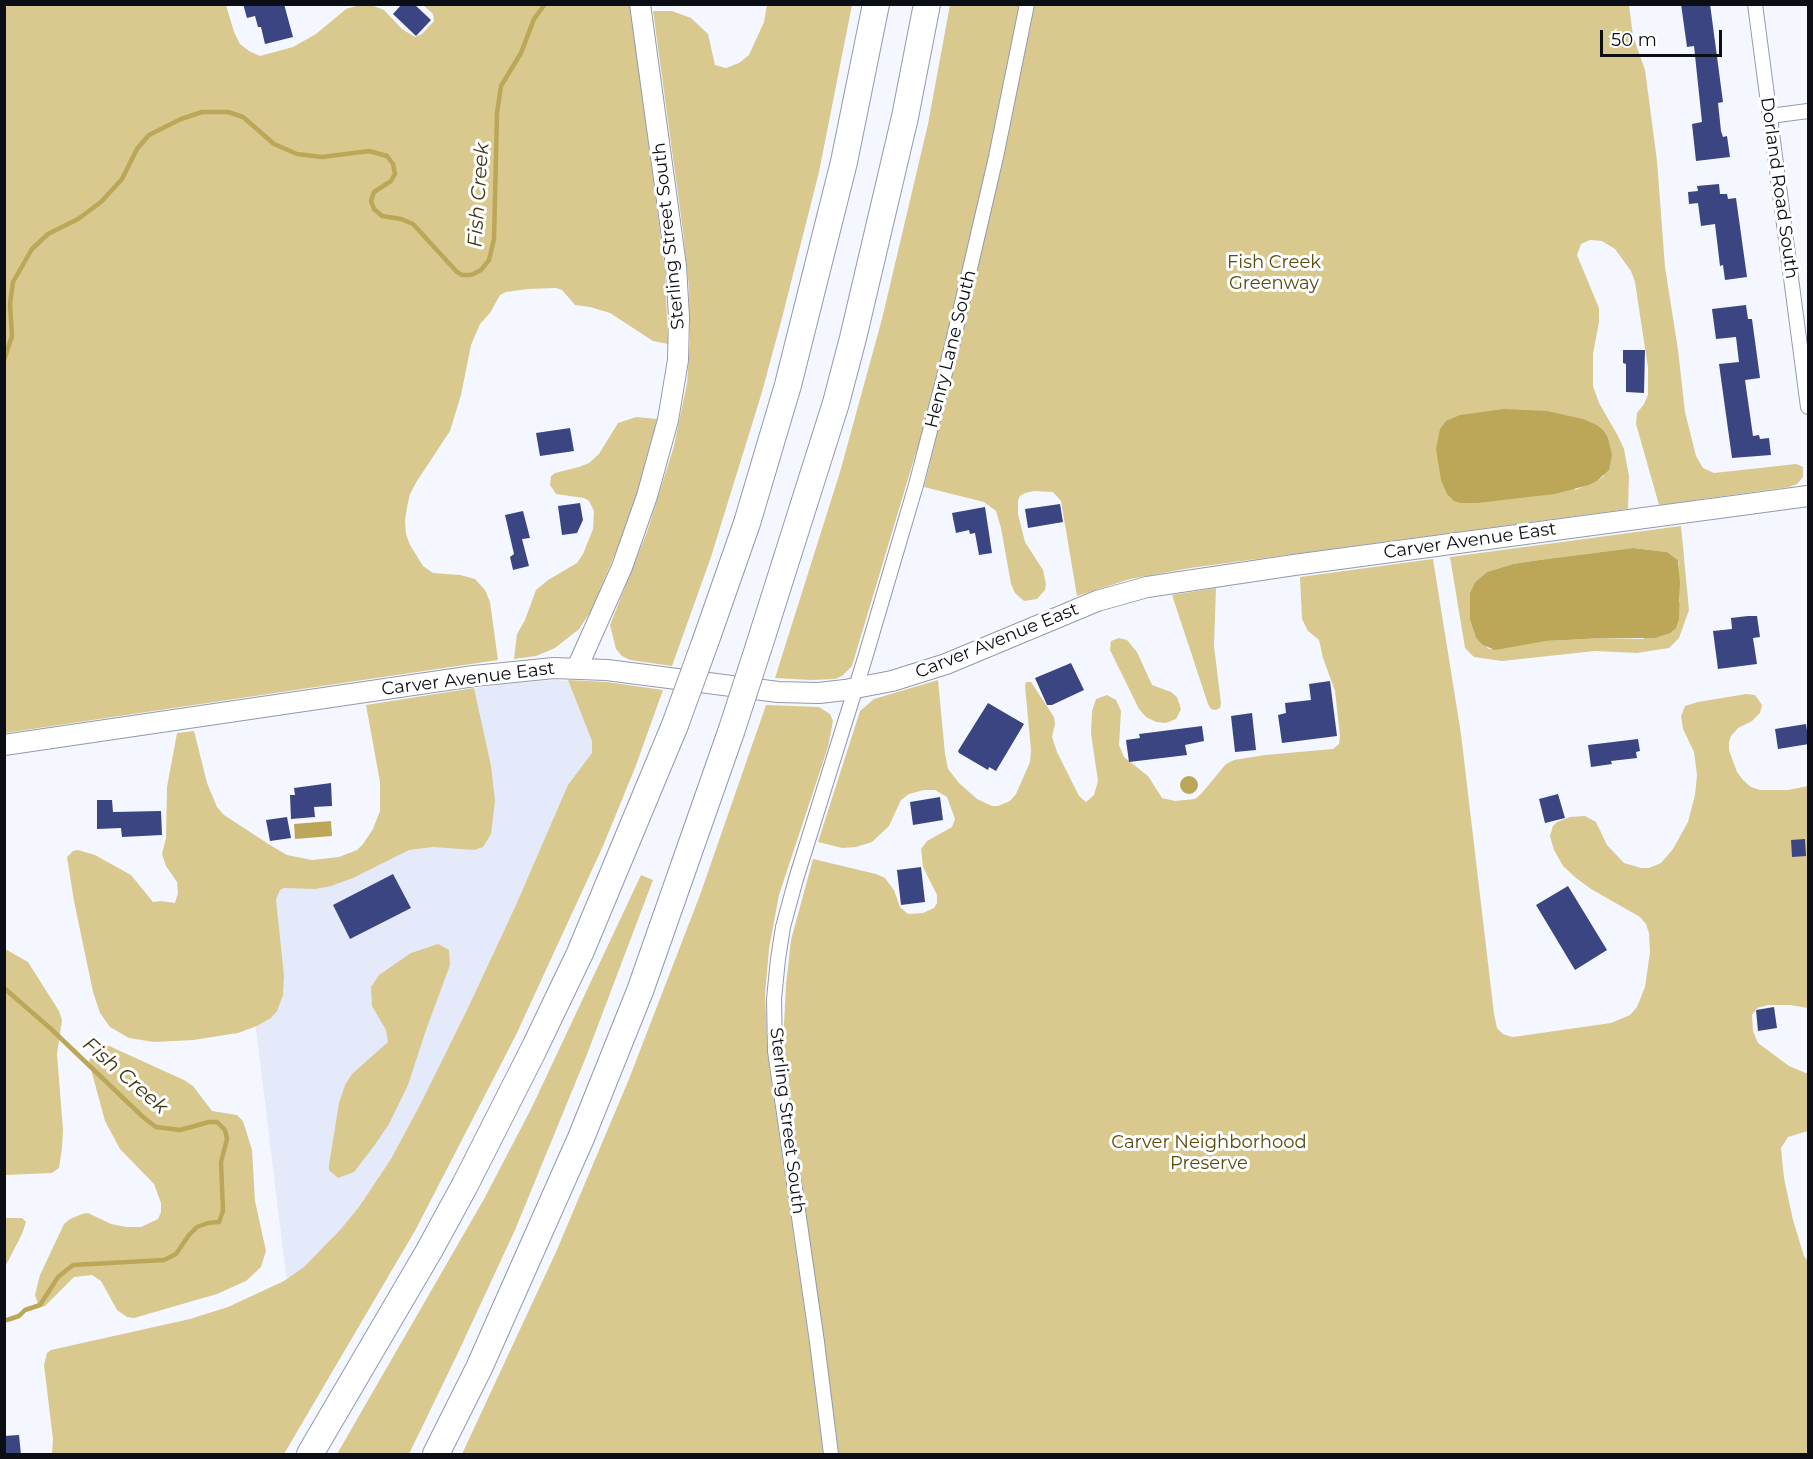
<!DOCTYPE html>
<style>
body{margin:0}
#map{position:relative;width:1813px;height:1459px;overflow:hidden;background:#f4f7ff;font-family:Montserrat,sans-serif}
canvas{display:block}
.frame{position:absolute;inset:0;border:6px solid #0c0e15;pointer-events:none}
.scale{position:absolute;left:1600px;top:30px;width:122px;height:27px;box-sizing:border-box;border:3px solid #0c0e15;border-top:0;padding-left:8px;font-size:18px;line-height:21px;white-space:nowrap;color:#0c0e15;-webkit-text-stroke:4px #fff;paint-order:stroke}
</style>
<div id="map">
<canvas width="1813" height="1459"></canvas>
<div class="frame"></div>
<div class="scale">50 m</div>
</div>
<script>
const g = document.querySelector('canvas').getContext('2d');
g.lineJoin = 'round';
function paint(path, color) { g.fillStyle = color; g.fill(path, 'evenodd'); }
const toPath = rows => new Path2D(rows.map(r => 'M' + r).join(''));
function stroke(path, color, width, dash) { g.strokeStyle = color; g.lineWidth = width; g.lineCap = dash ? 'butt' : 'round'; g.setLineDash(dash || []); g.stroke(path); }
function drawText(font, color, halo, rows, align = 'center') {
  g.font = font + ' Montserrat,sans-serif'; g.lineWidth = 6; g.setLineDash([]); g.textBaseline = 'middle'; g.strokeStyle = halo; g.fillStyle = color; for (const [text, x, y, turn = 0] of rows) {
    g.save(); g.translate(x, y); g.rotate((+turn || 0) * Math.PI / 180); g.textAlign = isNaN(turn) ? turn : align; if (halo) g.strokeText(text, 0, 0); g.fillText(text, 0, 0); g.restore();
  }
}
paint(toPath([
 [554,680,629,685,301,1396,238,884,333,872,434,820,418,697,502,684]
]), '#e5eafb');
paint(toPath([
 [4,5,226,5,234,32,240,44,249,51,260,56,293,47,316,34,346,9,360,5,371,5,384,10,402,29,415,37,422,34,434,21,433,14,423,5,630,5,665,269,668,344,653,341,610,313,590,307,575,305,562,290,556,288,528,289,506,292,500,295,490,313,480,324,471,345,461,395,450,431,417,481,410,494,407,507,405,521,406,534,410,545,423,566,433,573,460,575,475,579,485,590,490,602,498,660,5,733],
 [767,5,852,5,819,172,782,318,762,392,711,557,672,666,630,660,622,656,616,649,610,625,647,532,674,446,687,383,690,341,689,288,683,231,653,11,672,11,691,18,708,34,715,65,726,68,739,63,749,55,764,22],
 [950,5,1629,5,1633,36,1645,70,1649,100,1657,161,1665,267,1678,350,1685,412,1696,456,1703,468,1714,473,1796,464,1803,467,1803,477,1797,484,1789,487,1659,505,1636,424,1637,413,1644,404,1648,395,1648,368,1635,282,1631,271,1615,249,1602,241,1590,240,1581,244,1577,255,1599,308,1599,322,1593,354,1593,386,1599,403,1618,436,1624,449,1629,476,1628,509,1190,568,1130,579,1077,596,1061,501,1053,492,1034,491,1025,493,1020,496,1018,501,1018,514,1025,542,1043,570,1046,584,1045,590,1037,599,1024,601,1015,593,1011,584,1001,528,996,511,984,502,924,487,934,447,917,449,852,666,842,676,835,679,811,680,775,678,840,472,882,319,928,124],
 [1565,415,1597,425,1604,476,1597,481,1575,490],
 [636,417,657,419,655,427,637,492,619,544,591,611,579,629,555,648,536,656,514,659,517,634,525,620,536,590,548,580,577,563,583,554,593,529,594,511,589,501,584,498,556,494,550,485,551,476,555,473,579,467,589,463,599,454,618,423],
 [1681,526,1689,610,1679,638,1669,648,1637,653,1595,651,1502,661,1474,657,1465,648,1450,557],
 [1633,548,1667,552,1678,560,1679,564,1680,602,1643,639,1604,638,1546,641,1489,649,1476,638,1470,620,1470,593,1475,582,1487,572,1513,564,1539,560],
 [1433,559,1461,734,1494,1014,1497,1028,1503,1034,1512,1037,1520,1036,1611,1023,1630,1015,1637,1007,1645,987,1650,952,1649,933,1646,924,1640,917,1591,889,1576,878,1563,866,1554,850,1550,836,1553,826,1557,822,1570,817,1585,816,1596,822,1607,845,1624,863,1641,868,1649,868,1661,863,1673,849,1688,822,1695,795,1697,775,1694,752,1683,729,1681,716,1685,706,1698,702,1746,694,1755,695,1762,705,1760,713,1752,721,1738,728,1731,736,1729,742,1729,750,1737,772,1743,780,1751,787,1760,790,1788,790,1808,786,1808,1008,1790,1005,1768,1005,1757,1008,1752,1015,1753,1031,1758,1043,1789,1066,1808,1074,1808,1131,1788,1137,1781,1148,1784,1178,1793,1220,1804,1256,1808,1261,1808,1454,839,1454,783,1044,786,985,791,940,813,859,876,874,885,878,894,890,900,907,908,914,923,913,934,908,937,903,937,895,923,867,921,849,927,841,952,827,955,819,947,797,935,790,924,790,909,794,901,800,889,826,872,842,856,847,842,848,818,842,860,711,874,699,938,680,945,754,948,769,959,783,977,799,992,806,998,806,1010,801,1016,794,1030,762,1031,750,1025,686,1026,682,1031,682,1054,717,1055,724,1052,737,1057,752,1079,796,1086,802,1094,795,1098,781,1091,734,1092,711,1096,699,1107,695,1116,700,1121,711,1119,745,1124,757,1148,776,1162,798,1175,801,1195,799,1201,794,1226,764,1234,760,1265,755,1333,749,1339,744,1340,736,1335,691,1323,658,1319,640,1308,631,1302,619,1300,577],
 [1216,588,1214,646,1221,703,1220,708,1216,710,1211,709,1208,704,1172,595],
 [1119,638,1127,640,1137,652,1152,685,1171,692,1177,697,1181,709,1176,719,1166,723,1156,722,1146,717,1139,709,1110,650,1111,641],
 [568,680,607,682,663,690,635,768,603,846,516,1035,416,1229,284,1454,52,1454,53,1439,44,1365,47,1353,51,1350,190,1319,228,1307,284,1281,304,1267,341,1229,359,1207,391,1159,421,1103,468,1008,516,905,568,785,592,753,592,741],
 [474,688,491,766,495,801,491,834,483,847,474,850,433,847,409,850,353,878,331,886,315,889,284,888,280,890,276,899,284,976,283,995,277,1011,271,1018,257,1026,238,1033,193,1040,154,1042,129,1038,110,1027,100,1013,93,992,74,901,67,857,73,851,78,850,95,855,131,875,153,902,161,901,175,903,178,893,177,882,166,866,162,854,166,838,167,787,177,733,194,731,207,783,217,807,224,815,270,845,287,855,312,860,339,857,357,850,363,844,373,829,380,811,380,782,366,705],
 [766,705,819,707,830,714,833,721,828,747,779,895,769,949,765,995,768,1058,811,1355,823,1454,462,1454,556,1252,629,1079,700,895],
 [641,875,653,880,586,1057,515,1230,457,1355,409,1454,337,1454,484,1199,531,1109],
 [438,944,449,950,450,965,426,1030,408,1085,389,1124,374,1146,354,1172,338,1178,329,1170,329,1165,339,1103,345,1085,352,1074,388,1042,386,1030,372,1006,371,987,379,975,411,953],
 [5,949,28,962,59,1011,62,1020,57,1054,63,1130,62,1148,59,1168,52,1173,5,1175],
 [99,1044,107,1045,184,1080,193,1086,212,1111,237,1115,243,1121,252,1150,255,1201,266,1251,261,1267,246,1281,217,1294,134,1318,127,1317,117,1310,101,1281,92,1275,74,1277,45,1306,42,1307,38,1304,35,1295,40,1275,64,1224,70,1219,82,1214,88,1213,111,1224,126,1227,141,1227,158,1219,161,1212,161,1203,154,1184,120,1149,105,1121,89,1062,92,1051],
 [5,1218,22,1218,26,1222,22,1234,5,1267]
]), '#d9c98f');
paint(toPath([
 [1504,409,1547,411,1583,419,1597,425,1604,431,1608,438,1612,455,1609,470,1597,481,1589,485,1555,494,1477,503,1460,503,1454,501,1447,494,1441,480,1436,449,1440,429,1446,421,1460,415],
 [1633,548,1667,552,1678,560,1680,581,1679,619,1676,628,1670,633,1655,638,1604,638,1546,641,1495,650,1483,645,1476,638,1470,620,1470,593,1475,582,1487,572,1513,564,1539,560],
 '1180 785a9 9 0 1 1 18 0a9 9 0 1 1-18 0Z',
 [331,821,332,836,295,839,294,824]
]), '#bca758');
stroke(toPath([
 [4,360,12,336,10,304,13,282,32,249,48,234,78,219,101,202,122,179,137,149,149,135,181,119,202,112,228,112,243,117,274,144,297,154,322,157,369,151,387,156,393,164,395,174,391,181,374,192,371,201,374,209,382,216,401,219,413,224,457,272,462,275,471,275,481,270,489,260,494,239,497,113,501,86,521,53,534,19,545,4],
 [4,988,50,1028,143,1117,156,1127,180,1130,209,1122,217,1122,225,1130,227,1139,221,1162,223,1211,219,1222,208,1223,197,1227,189,1235,176,1254,164,1260,73,1265,58,1277,40,1305,25,1310,19,1316,7,1320]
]), '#bca758', 4.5);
paint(toPath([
 [243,4,284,4,293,37,265,44,261,27,258,27,255,16,247,18],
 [402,4,414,4,431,20,416,36,393,14],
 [1681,4,1710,4,1723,102,1718,103,1721,131,1723,137,1727,136,1730,157,1696,161,1692,124,1702,122,1694,46,1687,47],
 [1719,184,1720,194,1727,194,1728,199,1736,198,1747,277,1725,280,1723,265,1720,266,1715,224,1701,226,1698,203,1689,204,1688,192,1698,191,1697,186],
 [1746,305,1748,319,1752,319,1760,378,1745,380,1753,436,1759,435,1760,439,1769,438,1771,455,1732,458,1719,364,1739,362,1736,337,1716,339,1712,309],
 [1623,350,1645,350,1644,393,1626,392,1626,364,1623,363],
 [570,428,574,451,540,456,536,433],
 [580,503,583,520,577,533,562,535,558,506],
 [1060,504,1063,522,1028,528,1025,509],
 [985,507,992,553,979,555,975,533,970,534,969,530,956,533,952,513],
 [523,511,530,538,522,539,529,566,513,570,510,557,514,554,505,515],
 [1748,616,1757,616,1760,637,1753,638,1757,664,1718,669,1713,631,1732,629,1731,618],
 [1071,663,1084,690,1052,705,1047,705,1035,678],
 [1330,681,1337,736,1282,743,1278,715,1286,713,1285,703,1311,700,1309,684],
 [988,703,1024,724,996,771,989,767,988,770,959,753,958,751],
 [1252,713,1256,750,1235,752,1231,716],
 [1806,724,1809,744,1778,749,1775,729],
 [1202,726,1204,741,1185,745,1187,755,1129,762,1126,740,1140,738,1139,734],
 [1638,739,1640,751,1636,752,1637,758,1611,761,1612,764,1591,767,1588,745],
 [331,783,332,806,314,807,315,817,291,819,290,795,295,795,294,788],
 [1558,794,1565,818,1545,823,1539,799],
 [940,797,943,820,913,825,910,802],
 [97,800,112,800,113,812,161,811,162,835,122,837,121,828,97,829],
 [287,817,291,838,270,841,266,820],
 [1805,839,1806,856,1792,857,1791,840],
 [921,867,925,902,901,905,897,870],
 [393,874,411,908,350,939,333,905],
 [1568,886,1607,950,1575,970,1536,905],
 [1774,1007,1777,1028,1758,1031,1756,1010],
 [19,1435,21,1455,4,1455,4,1436]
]), '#3a4582');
const street = toPath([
 [1755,4,1808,407],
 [1770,116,1808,111],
 [831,1454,817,1342,775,1051,774,999,778,959,783,927,796,879,865,658,916,485,952,346,996,157,1027,4]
]);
const secondary = toPath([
 [577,668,622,567,647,496,668,420,678,360,679,317,676,266,640,4],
 [4,745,474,676,554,668,607,670,778,692,819,693,845,690,892,681,946,664,1097,601,1147,587,1294,565,1808,496]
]);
const highway = toPath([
 [706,640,747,523,788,385,844,162,876,4],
 [759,646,836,403,853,338,905,117,927,4],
 [310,1454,429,1251,465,1185,533,1051,580,953,675,725],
 [436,1454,479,1368,581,1138,640,991,731,732]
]);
stroke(street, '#9399ad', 16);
stroke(secondary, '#9399ad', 22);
stroke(highway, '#9399ad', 28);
stroke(street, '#fff', 14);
stroke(secondary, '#fff', 20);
stroke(highway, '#fff', 26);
const highwayBridge = toPath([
 [675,725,706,640],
 [731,732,759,646]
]);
stroke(highwayBridge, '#9399ad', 28, []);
stroke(highwayBridge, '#fff', 26);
drawText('18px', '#0c0e15', '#fff', [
 ["Dorland Road South",1779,188,82],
 ["Sterling Street South",669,236,-96],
 ["Henry Lane South",951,349,-76],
 ["Carver Avenue East",1470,541,-8],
 ["Carver Avenue East",997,641,-22],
 ["Carver Avenue East",468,679,-7],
 ["Sterling Street South",787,1121,83]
]);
drawText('18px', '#594b0c', '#fff', [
 ["Fish Creek",1274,263],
 ["Greenway",1274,284],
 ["Carver Neighborhood",1209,1143],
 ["Preserve",1209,1164]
]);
drawText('italic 20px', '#403714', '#fff', [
 ["Fish Creek",479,195,-86],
 ["Fish Creek",125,1076,41]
]);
</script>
